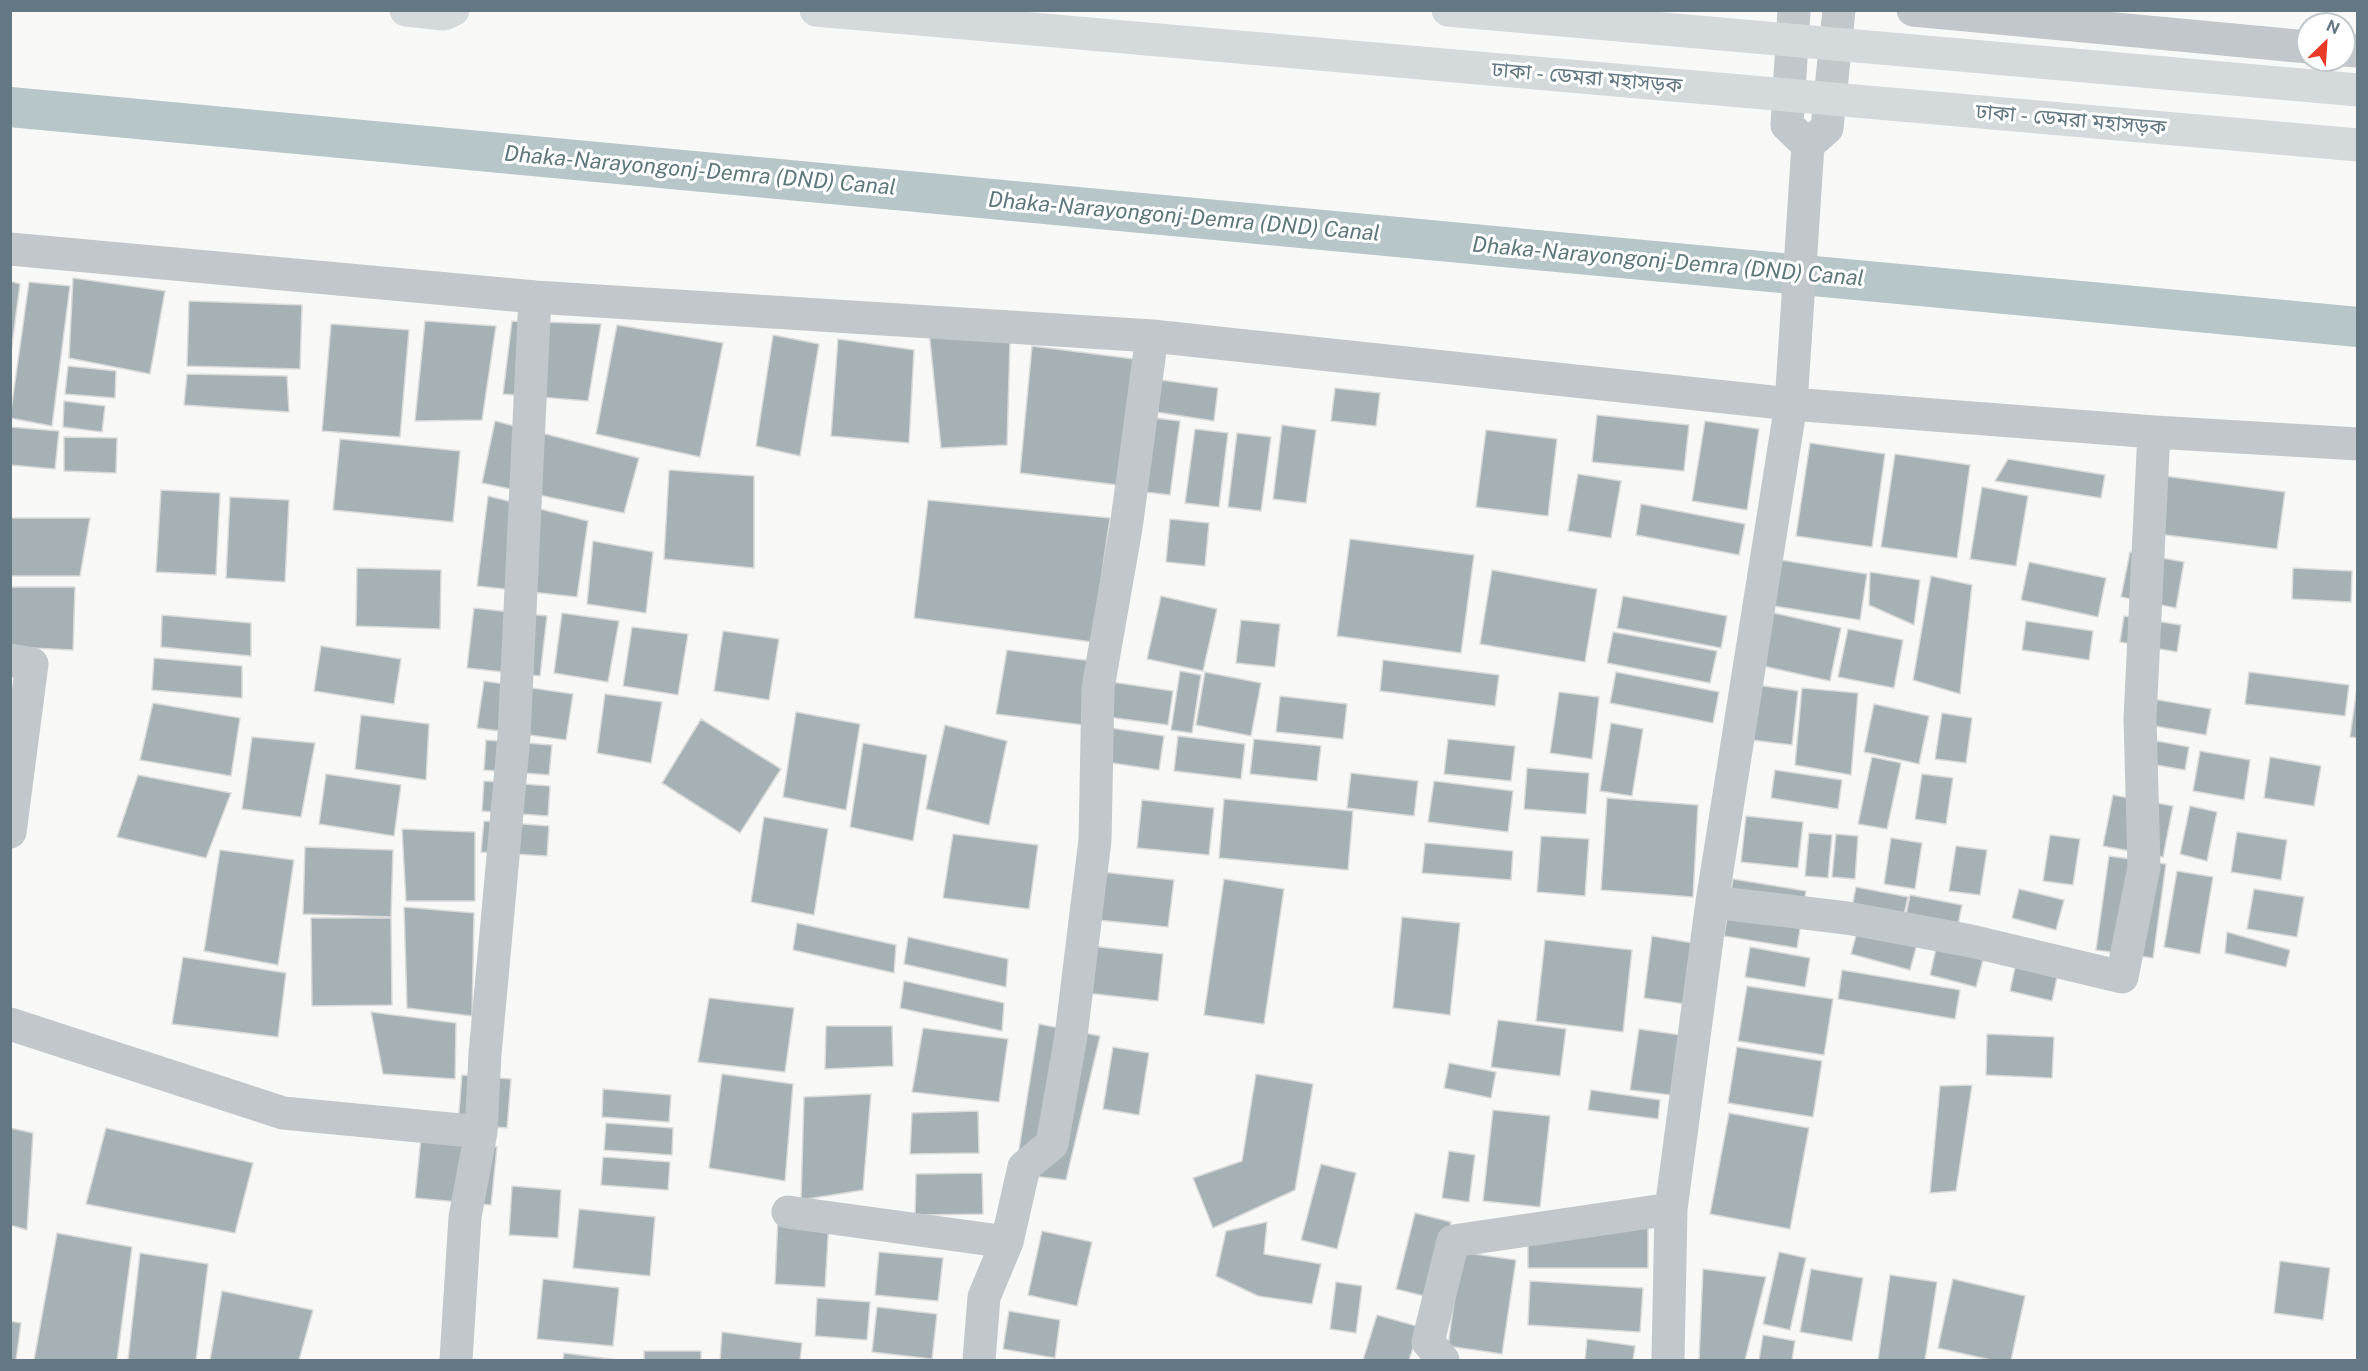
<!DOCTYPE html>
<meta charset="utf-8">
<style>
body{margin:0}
#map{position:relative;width:2368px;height:1371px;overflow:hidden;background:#f8f8f6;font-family:"Public Sans",sans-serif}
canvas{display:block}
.frame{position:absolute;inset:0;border:12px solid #637882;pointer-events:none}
.north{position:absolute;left:2296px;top:12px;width:60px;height:60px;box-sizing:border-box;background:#fff;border:2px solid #c1c9cd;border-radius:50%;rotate:25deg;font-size:16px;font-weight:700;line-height:24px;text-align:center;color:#637882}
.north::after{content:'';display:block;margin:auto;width:21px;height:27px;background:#e83a27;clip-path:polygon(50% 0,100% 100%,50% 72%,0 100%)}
</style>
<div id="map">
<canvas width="2368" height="1371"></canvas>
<div class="frame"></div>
<div class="north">N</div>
</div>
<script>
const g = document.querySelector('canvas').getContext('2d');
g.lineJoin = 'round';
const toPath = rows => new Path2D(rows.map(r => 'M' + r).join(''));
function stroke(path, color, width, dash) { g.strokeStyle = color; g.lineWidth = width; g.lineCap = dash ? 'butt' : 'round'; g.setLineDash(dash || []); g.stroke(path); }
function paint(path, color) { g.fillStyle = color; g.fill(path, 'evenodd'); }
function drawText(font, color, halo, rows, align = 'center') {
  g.font = font + ' "Public Sans","Noto Sans Bengali",sans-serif'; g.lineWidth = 6; g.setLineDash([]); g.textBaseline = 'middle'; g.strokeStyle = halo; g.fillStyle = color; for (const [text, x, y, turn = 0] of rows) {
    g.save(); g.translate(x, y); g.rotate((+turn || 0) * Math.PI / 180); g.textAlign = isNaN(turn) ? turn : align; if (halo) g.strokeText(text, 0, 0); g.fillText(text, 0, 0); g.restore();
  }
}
stroke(toPath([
 [10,107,2358,327]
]), '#b7c6c8', 40);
const building = toPath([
 [73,278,165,291,150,374,69,358,73,278],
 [10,281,20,284,10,361,10,281],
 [29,282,70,286,52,426,10,418,29,282],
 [189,301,302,305,300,369,187,366,189,301],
 [425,321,496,326,482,420,415,421,425,321],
 [512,321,601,324,588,401,503,394,512,321],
 [331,324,409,330,400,437,322,431,331,324],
 [617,325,723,343,700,457,596,434,617,325],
 [929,331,1010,340,1007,445,941,448,929,331],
 [773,335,819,344,800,456,756,446,773,335],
 [838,339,914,350,909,443,831,436,838,339],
 [1032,346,1142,360,1126,486,1020,473,1032,346],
 [68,366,116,371,115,398,65,394,68,366],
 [187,374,287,376,289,412,184,405,187,374],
 [1154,379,1218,388,1214,421,1150,411,1154,379],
 [1335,388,1380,393,1376,426,1331,421,1335,388],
 [64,401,105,406,102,432,63,427,64,401],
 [1597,415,1689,425,1684,471,1592,462,1597,415],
 [1146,417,1180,421,1170,495,1137,491,1146,417],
 [495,421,639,458,624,513,482,483,495,421],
 [1705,421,1759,429,1747,510,1692,501,1705,421],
 [1282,425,1316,430,1306,503,1273,499,1282,425],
 [10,427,59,431,55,469,10,465,10,427],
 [1195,429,1228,433,1219,507,1185,503,1195,429],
 [1486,430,1557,439,1548,516,1476,507,1486,430],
 [1237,433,1271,437,1261,511,1228,507,1237,433],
 [64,437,117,438,116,473,64,471,64,437],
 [340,439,460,451,453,522,333,510,340,439],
 [1810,443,1885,454,1872,547,1796,536,1810,443],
 [1895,454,1970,465,1957,558,1881,547,1895,454],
 [2008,459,2105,475,2101,498,1995,481,2008,459],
 [669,470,754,476,754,568,664,559,669,470],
 [1578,474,1621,481,1611,538,1568,531,1578,474],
 [2157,475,2285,492,2277,549,2150,533,2157,475],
 [1982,487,2028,496,2016,566,1970,559,1982,487],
 [161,490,220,493,216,575,156,572,161,490],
 [488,496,588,521,577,597,477,586,488,496],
 [230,497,289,500,285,582,226,578,230,497],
 [928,500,1110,518,1092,642,914,618,928,500],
 [1641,504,1745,524,1739,555,1636,535,1641,504],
 [10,518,90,518,80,576,10,576,10,518],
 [1170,519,1209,523,1205,566,1166,562,1170,519],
 [1350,539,1474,555,1461,653,1337,636,1350,539],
 [593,541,653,552,646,613,587,604,593,541],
 [2130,552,2184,562,2176,608,2121,597,2130,552],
 [1781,560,1867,574,1860,620,1774,606,1781,560],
 [2029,562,2106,578,2098,617,2021,600,2029,562],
 [357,568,441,570,440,629,356,626,357,568],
 [2293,568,2352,571,2351,602,2292,599,2293,568],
 [1492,570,1597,589,1585,662,1480,644,1492,570],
 [1870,572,1920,580,1914,625,1869,605,1870,572],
 [1931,576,1972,585,1960,694,1913,680,1931,576],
 [10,587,75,587,73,650,10,647,10,587],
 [1161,596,1217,609,1203,671,1147,659,1161,596],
 [1623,596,1727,616,1721,648,1617,628,1623,596],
 [474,608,547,616,540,676,467,668,474,608],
 [1765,611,1841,628,1830,681,1754,664,1765,611],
 [562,613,619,621,608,682,554,673,562,613],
 [162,615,251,623,251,656,161,647,162,615],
 [2124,616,2181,625,2177,652,2120,642,2124,616],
 [1241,620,1280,624,1275,667,1236,663,1241,620],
 [2026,621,2093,631,2089,660,2022,650,2026,621],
 [632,627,688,634,678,695,623,686,632,627],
 [1848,629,1903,640,1894,688,1838,677,1848,629],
 [723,631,779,639,769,700,714,691,723,631],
 [1613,632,1717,651,1710,683,1607,663,1613,632],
 [321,646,401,659,394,704,314,691,321,646],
 [1007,650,1092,661,1083,725,996,714,1007,650],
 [154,658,242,666,242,698,152,690,154,658],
 [1383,660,1499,675,1495,706,1380,691,1383,660],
 [1180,671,1201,675,1192,733,1171,730,1180,671],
 [1205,672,1261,683,1251,736,1196,725,1205,672],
 [1616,672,1719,692,1713,723,1610,703,1616,672],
 [2249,672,2349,685,2345,716,2245,704,2249,672],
 [2358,680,2358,738,2350,737,2358,680],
 [484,681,573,694,566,740,477,728,484,681],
 [1105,681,1173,691,1168,725,1100,716,1105,681],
 [1751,684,1798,691,1792,745,1744,739,1751,684],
 [1802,688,1858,693,1851,775,1795,765,1802,688],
 [1559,692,1599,697,1592,759,1550,753,1559,692],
 [605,694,662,702,651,763,597,753,605,694],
 [1280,696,1347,704,1343,739,1276,732,1280,696],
 [2153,699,2211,709,2206,735,2149,725,2153,699],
 [153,703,240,718,231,776,140,760,153,703],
 [1874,704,1929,716,1919,764,1864,752,1874,704],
 [796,712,860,724,846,810,783,797,796,712],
 [1942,713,1972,718,1966,763,1935,759,1942,713],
 [361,715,429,724,426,780,355,769,361,715],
 [701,719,781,769,740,833,662,783,701,719],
 [1611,723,1643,729,1632,796,1600,791,1611,723],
 [945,725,1007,741,989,825,926,809,945,725],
 [1091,725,1164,736,1159,770,1086,759,1091,725],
 [1178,736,1245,744,1241,779,1174,771,1178,736],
 [2130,736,2189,747,2185,770,2126,760,2130,736],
 [252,737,315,743,301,817,242,809,252,737],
 [1254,739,1321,746,1317,781,1250,774,1254,739],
 [1448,739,1515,746,1511,781,1444,774,1448,739],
 [486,740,552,745,549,775,484,770,486,740],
 [863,743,927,755,913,841,850,827,863,743],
 [2200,751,2250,760,2244,800,2193,791,2200,751],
 [1872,757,1901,763,1887,829,1858,824,1872,757],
 [2270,757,2321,766,2314,806,2264,798,2270,757],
 [1527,768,1589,773,1586,814,1524,809,1527,768],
 [1775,770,1842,780,1838,809,1771,798,1775,770],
 [1351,773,1418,781,1414,816,1347,808,1351,773],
 [326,774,401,785,394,836,319,824,326,774],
 [1922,774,1953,778,1946,824,1915,819,1922,774],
 [138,775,231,793,206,858,117,837,138,775],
 [484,781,550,786,548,816,482,811,484,781],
 [1434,781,1513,791,1508,832,1428,822,1434,781],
 [2113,795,2173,806,2163,857,2103,846,2113,795],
 [1607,798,1698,805,1693,897,1601,890,1607,798],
 [1224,799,1353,811,1348,870,1219,858,1224,799],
 [1142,800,1214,808,1209,855,1137,848,1142,800],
 [2190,806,2217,812,2207,861,2180,854,2190,806],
 [1746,816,1803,822,1798,868,1741,862,1746,816],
 [764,817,828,829,814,915,751,902,764,817],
 [484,821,549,826,547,856,481,852,484,821],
 [402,829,475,832,475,901,406,901,402,829],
 [2237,832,2287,840,2281,880,2231,872,2237,832],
 [1809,833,1832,835,1828,878,1805,876,1809,833],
 [953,834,1038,845,1029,909,943,898,953,834],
 [1836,834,1858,836,1855,879,1832,877,1836,834],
 [2050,835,2080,839,2073,885,2043,881,2050,835],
 [1541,836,1589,839,1585,896,1537,892,1541,836],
 [1891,838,1922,843,1915,889,1884,884,1891,838],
 [1425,843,1513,851,1511,880,1422,873,1425,843],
 [1956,846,1987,850,1980,895,1949,891,1956,846],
 [305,847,393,850,391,917,303,914,305,847],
 [220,850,294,860,278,965,204,951,220,850],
 [2109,856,2166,864,2153,958,2096,950,2109,856],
 [2177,871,2213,877,2200,954,2164,947,2177,871],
 [1102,872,1174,880,1168,927,1097,920,1102,872],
 [1224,879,1284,889,1264,1024,1204,1015,1224,879],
 [1733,879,1806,891,1797,948,1724,936,1733,879],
 [1856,887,1908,897,1902,923,1851,912,1856,887],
 [2019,889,2064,900,2056,930,2012,918,2019,889],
 [2254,889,2304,897,2297,937,2247,929,2254,889],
 [1910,895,1962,905,1957,930,1905,920,1910,895],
 [404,907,474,913,472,1016,407,1008,404,907],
 [1402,917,1460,923,1450,1015,1393,1008,1402,917],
 [311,918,391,918,392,1005,312,1006,311,918],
 [797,923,896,945,894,973,793,950,797,923],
 [1859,925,1918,940,1910,970,1851,954,1859,925],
 [2227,932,2290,950,2286,967,2225,953,2227,932],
 [1652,936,1693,943,1685,1004,1644,998,1652,936],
 [908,937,1008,959,1006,987,904,964,908,937],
 [2021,939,2063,949,2052,1001,2010,991,2021,939],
 [1545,940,1632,950,1623,1032,1536,1021,1545,940],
 [1938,940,1985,952,1976,987,1930,975,1938,940],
 [1091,946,1163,954,1158,1001,1086,993,1091,946],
 [1750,947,1810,958,1805,987,1745,977,1750,947],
 [183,957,286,973,278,1037,172,1024,183,957],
 [1842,970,1960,990,1955,1019,1838,999,1842,970],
 [904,981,1004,1003,1002,1031,900,1008,904,981],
 [1747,986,1833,999,1824,1055,1738,1041,1747,986],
 [709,998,794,1008,785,1072,698,1062,709,998],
 [371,1012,456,1023,455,1079,383,1074,371,1012],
 [1498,1020,1566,1029,1560,1076,1491,1067,1498,1020],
 [1039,1024,1100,1036,1066,1180,1015,1174,1039,1024],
 [826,1026,892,1026,893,1066,825,1069,826,1026],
 [923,1028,1008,1039,999,1102,912,1092,923,1028],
 [1639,1029,1680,1035,1671,1095,1630,1090,1639,1029],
 [1987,1034,2054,1037,2052,1078,1986,1075,1987,1034],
 [1113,1047,1149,1053,1139,1115,1103,1109,1113,1047],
 [1737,1047,1822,1061,1813,1117,1728,1103,1737,1047],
 [1449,1063,1496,1072,1491,1098,1444,1088,1449,1063],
 [722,1074,793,1084,785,1181,709,1168,722,1074],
 [1256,1074,1313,1084,1295,1190,1213,1228,1193,1178,1242,1161,1256,1074],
 [462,1075,511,1079,507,1128,458,1124,462,1075],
 [1972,1085,1956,1191,1930,1193,1940,1086,1972,1085],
 [603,1089,671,1095,669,1122,602,1117,603,1089],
 [1591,1090,1660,1100,1658,1119,1588,1110,1591,1090],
 [871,1094,863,1190,801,1200,804,1097,871,1094],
 [1493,1110,1550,1116,1540,1207,1483,1201,1493,1110],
 [978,1111,979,1153,910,1154,912,1113,978,1111],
 [1729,1113,1809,1128,1790,1229,1710,1214,1729,1113],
 [606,1123,673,1128,672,1155,604,1150,606,1123],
 [10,1128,33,1133,27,1230,10,1225,10,1128],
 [106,1128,253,1163,235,1233,86,1204,106,1128],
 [421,1138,497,1147,491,1205,415,1198,421,1138],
 [1449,1151,1475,1155,1469,1202,1442,1198,1449,1151],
 [603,1157,670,1162,668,1190,601,1185,603,1157],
 [1321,1164,1356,1173,1337,1249,1301,1240,1321,1164],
 [982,1173,983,1214,915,1215,916,1174,982,1173],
 [512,1186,561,1190,558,1238,509,1235,512,1186],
 [579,1209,655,1217,650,1276,573,1268,579,1209],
 [1415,1213,1451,1222,1432,1298,1396,1289,1415,1213],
 [1528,1214,1648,1214,1648,1268,1528,1268,1528,1214],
 [778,1218,829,1221,825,1287,775,1284,778,1218],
 [1267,1222,1264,1254,1321,1264,1312,1304,1258,1296,1216,1276,1226,1231,1267,1222],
 [1042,1231,1092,1242,1077,1306,1028,1295,1042,1231],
 [57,1233,132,1247,117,1360,34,1360,57,1233],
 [879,1252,943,1258,938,1301,875,1295,879,1252],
 [1461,1252,1516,1260,1502,1354,1448,1346,1461,1252],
 [1779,1252,1806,1258,1790,1330,1763,1324,1779,1252],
 [140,1253,208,1264,196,1360,128,1360,140,1253],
 [2280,1261,2330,1268,2323,1320,2274,1313,2280,1261],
 [1703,1269,1766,1277,1745,1360,1699,1360,1703,1269],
 [1811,1269,1863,1278,1852,1341,1800,1332,1811,1269],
 [1890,1275,1937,1282,1925,1360,1878,1360,1890,1275],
 [543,1279,619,1288,613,1346,537,1339,543,1279],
 [1953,1279,2025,1296,2011,1360,1991,1360,1938,1348,1953,1279],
 [1530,1281,1643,1288,1640,1332,1528,1325,1530,1281],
 [1336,1282,1362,1286,1356,1333,1330,1329,1336,1282],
 [222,1291,313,1310,299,1360,210,1360,222,1291],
 [817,1298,870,1302,867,1340,815,1336,817,1298],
 [877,1307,937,1314,932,1359,872,1352,877,1307],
 [1009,1311,1060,1320,1055,1358,1003,1349,1009,1311],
 [1377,1315,1420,1327,1409,1360,1363,1360,1377,1315],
 [10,1321,21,1323,16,1360,10,1360,10,1321],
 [722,1332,802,1343,800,1360,720,1360,722,1332],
 [1763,1335,1795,1341,1792,1360,1759,1360,1763,1335],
 [1587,1339,1635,1346,1633,1360,1585,1360,1587,1339],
 [644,1351,701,1351,701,1360,644,1360,644,1351],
 [564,1353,618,1360,563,1360,564,1353]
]);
paint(building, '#a6b1b6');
stroke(building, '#dadad8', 1.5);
stroke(toPath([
 [1794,10,1787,125,1808,145],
 [1913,10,2308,47],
 [2344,50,2358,51],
 [10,249,535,297,1152,336,1791,404,2154,432,2358,444],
 [10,660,32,664,10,832],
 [1712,902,1847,918,1971,941,2122,977,2144,867,2140,718,2154,432],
 [10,1024,283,1113,481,1132],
 [788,1212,1007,1242],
 [456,1360,465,1217,481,1132,485,1054,514,736,535,297],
 [979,1360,984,1297,1007,1242,1024,1167,1052,1144,1071,1036,1095,840,1098,688,1126,528,1152,336],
 [1443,1360,1428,1342,1453,1241,1671,1209],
 [1668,1360,1671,1209,1712,902,1791,404,1808,145,1827,128,1839,10]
]), '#c1c7ca', 33);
stroke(toPath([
 [406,10,444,14,453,10],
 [816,10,2358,145],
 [1448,10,2358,90]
]), '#d4d9dc', 33);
drawText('21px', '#637882', '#fff', [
 ["ঢাকা - ডেমরা মহাসড়ক",1587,78,5],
 ["ঢাকা - ডেমরা মহাসড়ক",2071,120,5]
]);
drawText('italic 22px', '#5e787c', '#fff', [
 ["Dhaka-Narayongonj-Demra (DND) Canal",700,171,5],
 ["Dhaka-Narayongonj-Demra (DND) Canal",1184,217,5],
 ["Dhaka-Narayongonj-Demra (DND) Canal",1668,262,5]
]);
</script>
